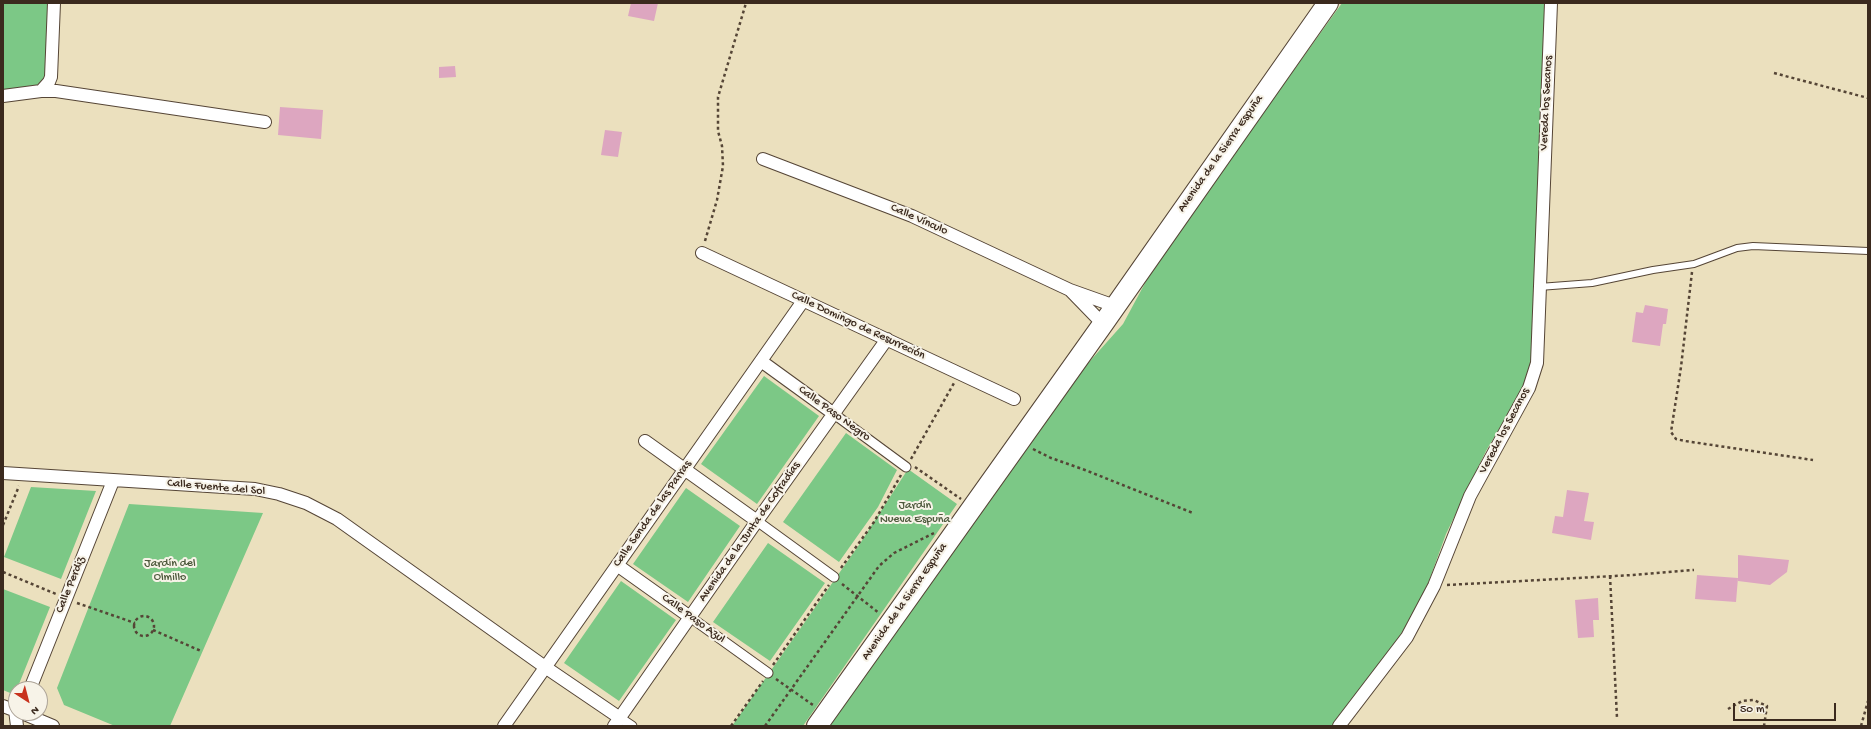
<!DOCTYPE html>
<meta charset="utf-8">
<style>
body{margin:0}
#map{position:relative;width:1871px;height:729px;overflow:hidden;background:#ebe0be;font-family:"Gochi Hand",sans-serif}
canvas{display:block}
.frame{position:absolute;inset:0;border:4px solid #3b2a1e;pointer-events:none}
.north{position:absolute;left:8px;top:681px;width:40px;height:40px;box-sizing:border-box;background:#f7f3e8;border:1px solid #aca397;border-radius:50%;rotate:144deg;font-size:11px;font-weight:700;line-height:16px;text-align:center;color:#3b2a1e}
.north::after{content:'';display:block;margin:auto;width:14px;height:18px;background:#c8321e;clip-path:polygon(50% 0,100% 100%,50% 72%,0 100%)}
.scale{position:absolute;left:1733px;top:703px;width:103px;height:18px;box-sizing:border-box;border:2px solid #3b2a1e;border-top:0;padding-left:5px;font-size:12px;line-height:14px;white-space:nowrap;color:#3b2a1e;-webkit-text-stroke:3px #f7f3e8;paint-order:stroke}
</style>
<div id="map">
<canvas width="1871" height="729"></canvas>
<div class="frame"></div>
<div class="north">N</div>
<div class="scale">50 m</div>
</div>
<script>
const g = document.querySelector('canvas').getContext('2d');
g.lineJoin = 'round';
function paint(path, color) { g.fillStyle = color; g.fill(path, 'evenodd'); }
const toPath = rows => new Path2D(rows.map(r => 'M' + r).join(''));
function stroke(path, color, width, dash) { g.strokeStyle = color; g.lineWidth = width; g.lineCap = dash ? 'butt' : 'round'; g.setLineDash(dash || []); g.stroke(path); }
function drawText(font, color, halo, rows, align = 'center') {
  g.font = font + ' "Gochi Hand",sans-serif'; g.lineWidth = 4; g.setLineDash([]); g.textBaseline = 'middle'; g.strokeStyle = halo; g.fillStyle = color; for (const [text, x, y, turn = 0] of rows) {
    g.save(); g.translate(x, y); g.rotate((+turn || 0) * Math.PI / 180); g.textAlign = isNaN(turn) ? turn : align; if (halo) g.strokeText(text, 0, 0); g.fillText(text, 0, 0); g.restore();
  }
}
paint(toPath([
 [3,3,49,3,45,77,35,87,3,91],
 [1342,3,1547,3,1531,364,1523,389,1486,451,1446,534,1422,600,1399,637,1333,726,827,726,1065,389,1123,324,1158,259],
 [764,376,819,416,757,504,701,464],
 [846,433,897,470,878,507,839,562,783,522],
 [908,469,957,504,803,726,732,726,861,542],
 [31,487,96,491,61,579,4,557],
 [686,488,740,526,688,602,633,564],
 [129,504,263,513,170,726,115,726,64,705,57,688],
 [768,543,825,583,770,661,713,622],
 [621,581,676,620,619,701,564,663],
 [3,589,50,607,17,689,16,689,15,695,3,690]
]), '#7cc886');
paint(toPath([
 [631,3,658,3,654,21,628,16],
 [455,66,456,77,439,78,439,67],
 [280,107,323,110,321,139,278,135],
 [605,130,622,132,618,157,601,155],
 [1645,305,1668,309,1666,324,1663,324,1660,346,1632,342,1636,312,1643,313],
 [1567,490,1589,493,1584,521,1594,522,1591,540,1552,533,1555,516,1563,517],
 [1738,555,1789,560,1787,572,1770,585,1738,581],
 [1697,575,1738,578,1736,602,1695,599],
 [1598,598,1599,620,1593,620,1594,637,1578,638,1575,600]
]), '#dda6c0');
const service = toPath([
 [1539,287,1592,283,1653,270,1694,264,1737,248,1753,246,1868,251]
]);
const pedestrian = toPath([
 [834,414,906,467],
 [757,521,834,577],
 [690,617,768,673],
 [620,718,632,726]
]);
const minor = toPath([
 [41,91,56,91,265,122],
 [3,96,41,91,49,82,51,77,54,3],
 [763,159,912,216,1070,290],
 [702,253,1014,399],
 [1103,324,1070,290,1115,306],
 [761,361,834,414],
 [645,441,757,521],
 [3,473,255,489,279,494,306,503,337,519,545,667,620,718],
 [617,565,690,617],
 [30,689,113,481],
 [3,706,16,711],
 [15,710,17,726],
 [22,713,53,726],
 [504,726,803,301],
 [614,726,757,521,887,339],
 [1339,726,1407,637,1434,586,1470,496,1529,388,1537,363,1551,3]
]);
const primary = toPath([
 [817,726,1103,324,1328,3]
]);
stroke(service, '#554536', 8);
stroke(pedestrian, '#554536', 11);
stroke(minor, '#554536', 14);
stroke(primary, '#554536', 22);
stroke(toPath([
 [1774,73,1868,98],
 [705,241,717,200,723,166,722,146,718,131,718,97,746,3],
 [1692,272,1681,367,1671,432,1676,439,1685,441,1813,460],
 [1033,449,1051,458,1085,470,1193,513],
 [911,459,954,383],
 [915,467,961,499],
 [3,525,19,486],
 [841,568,874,522,901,475],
 [3,572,56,594],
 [1610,576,1617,718],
 [842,584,879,613],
 [1447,585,1633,575,1694,570],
 [77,603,135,623],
 '134 626a10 10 0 1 1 20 0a10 10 0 1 1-20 0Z',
 [153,630,201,651],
 [773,665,829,585],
 [776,679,813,705],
 [1728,709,1742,701,1754,700,1767,706,1764,726],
 [731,726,763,681],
 [765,726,879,566,894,553,934,533],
 [1861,726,1868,701]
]), '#554536', 2.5, [3, 3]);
stroke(service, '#fff', 6);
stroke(pedestrian, '#fff', 9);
stroke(minor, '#fff', 12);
stroke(primary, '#fff', 20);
drawText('12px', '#3b2a1e', '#f7f3e8', [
 ["Vereda los Secanos",1547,103,-87],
 ["Avenida de la Sierra Espuña",1221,154,-55],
 ["Calle Vínculo",919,220,24],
 ["Calle Domingo de Resurreción",858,326,25],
 ["Calle Paso Negro",834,414,36],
 ["Vereda los Secanos",1505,431,-62],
 ["Calle Fuente del Sol",216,488,5],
 ["Calle Senda de las Parras",653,514,-55],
 ["Avenida de la Junta de Cofradías",750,532,-55],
 ["Calle Perdiz",71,585,-68],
 ["Avenida de la Sierra Espuña",905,602,-55],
 ["Calle Paso Azul",693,619,36]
]);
drawText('12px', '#4e593d', '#f7f3e8', [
 ["Jardín",915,506],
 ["Nueva Espuña",915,520],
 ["Jardín del",170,564],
 ["Olmillo",170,578]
]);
</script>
